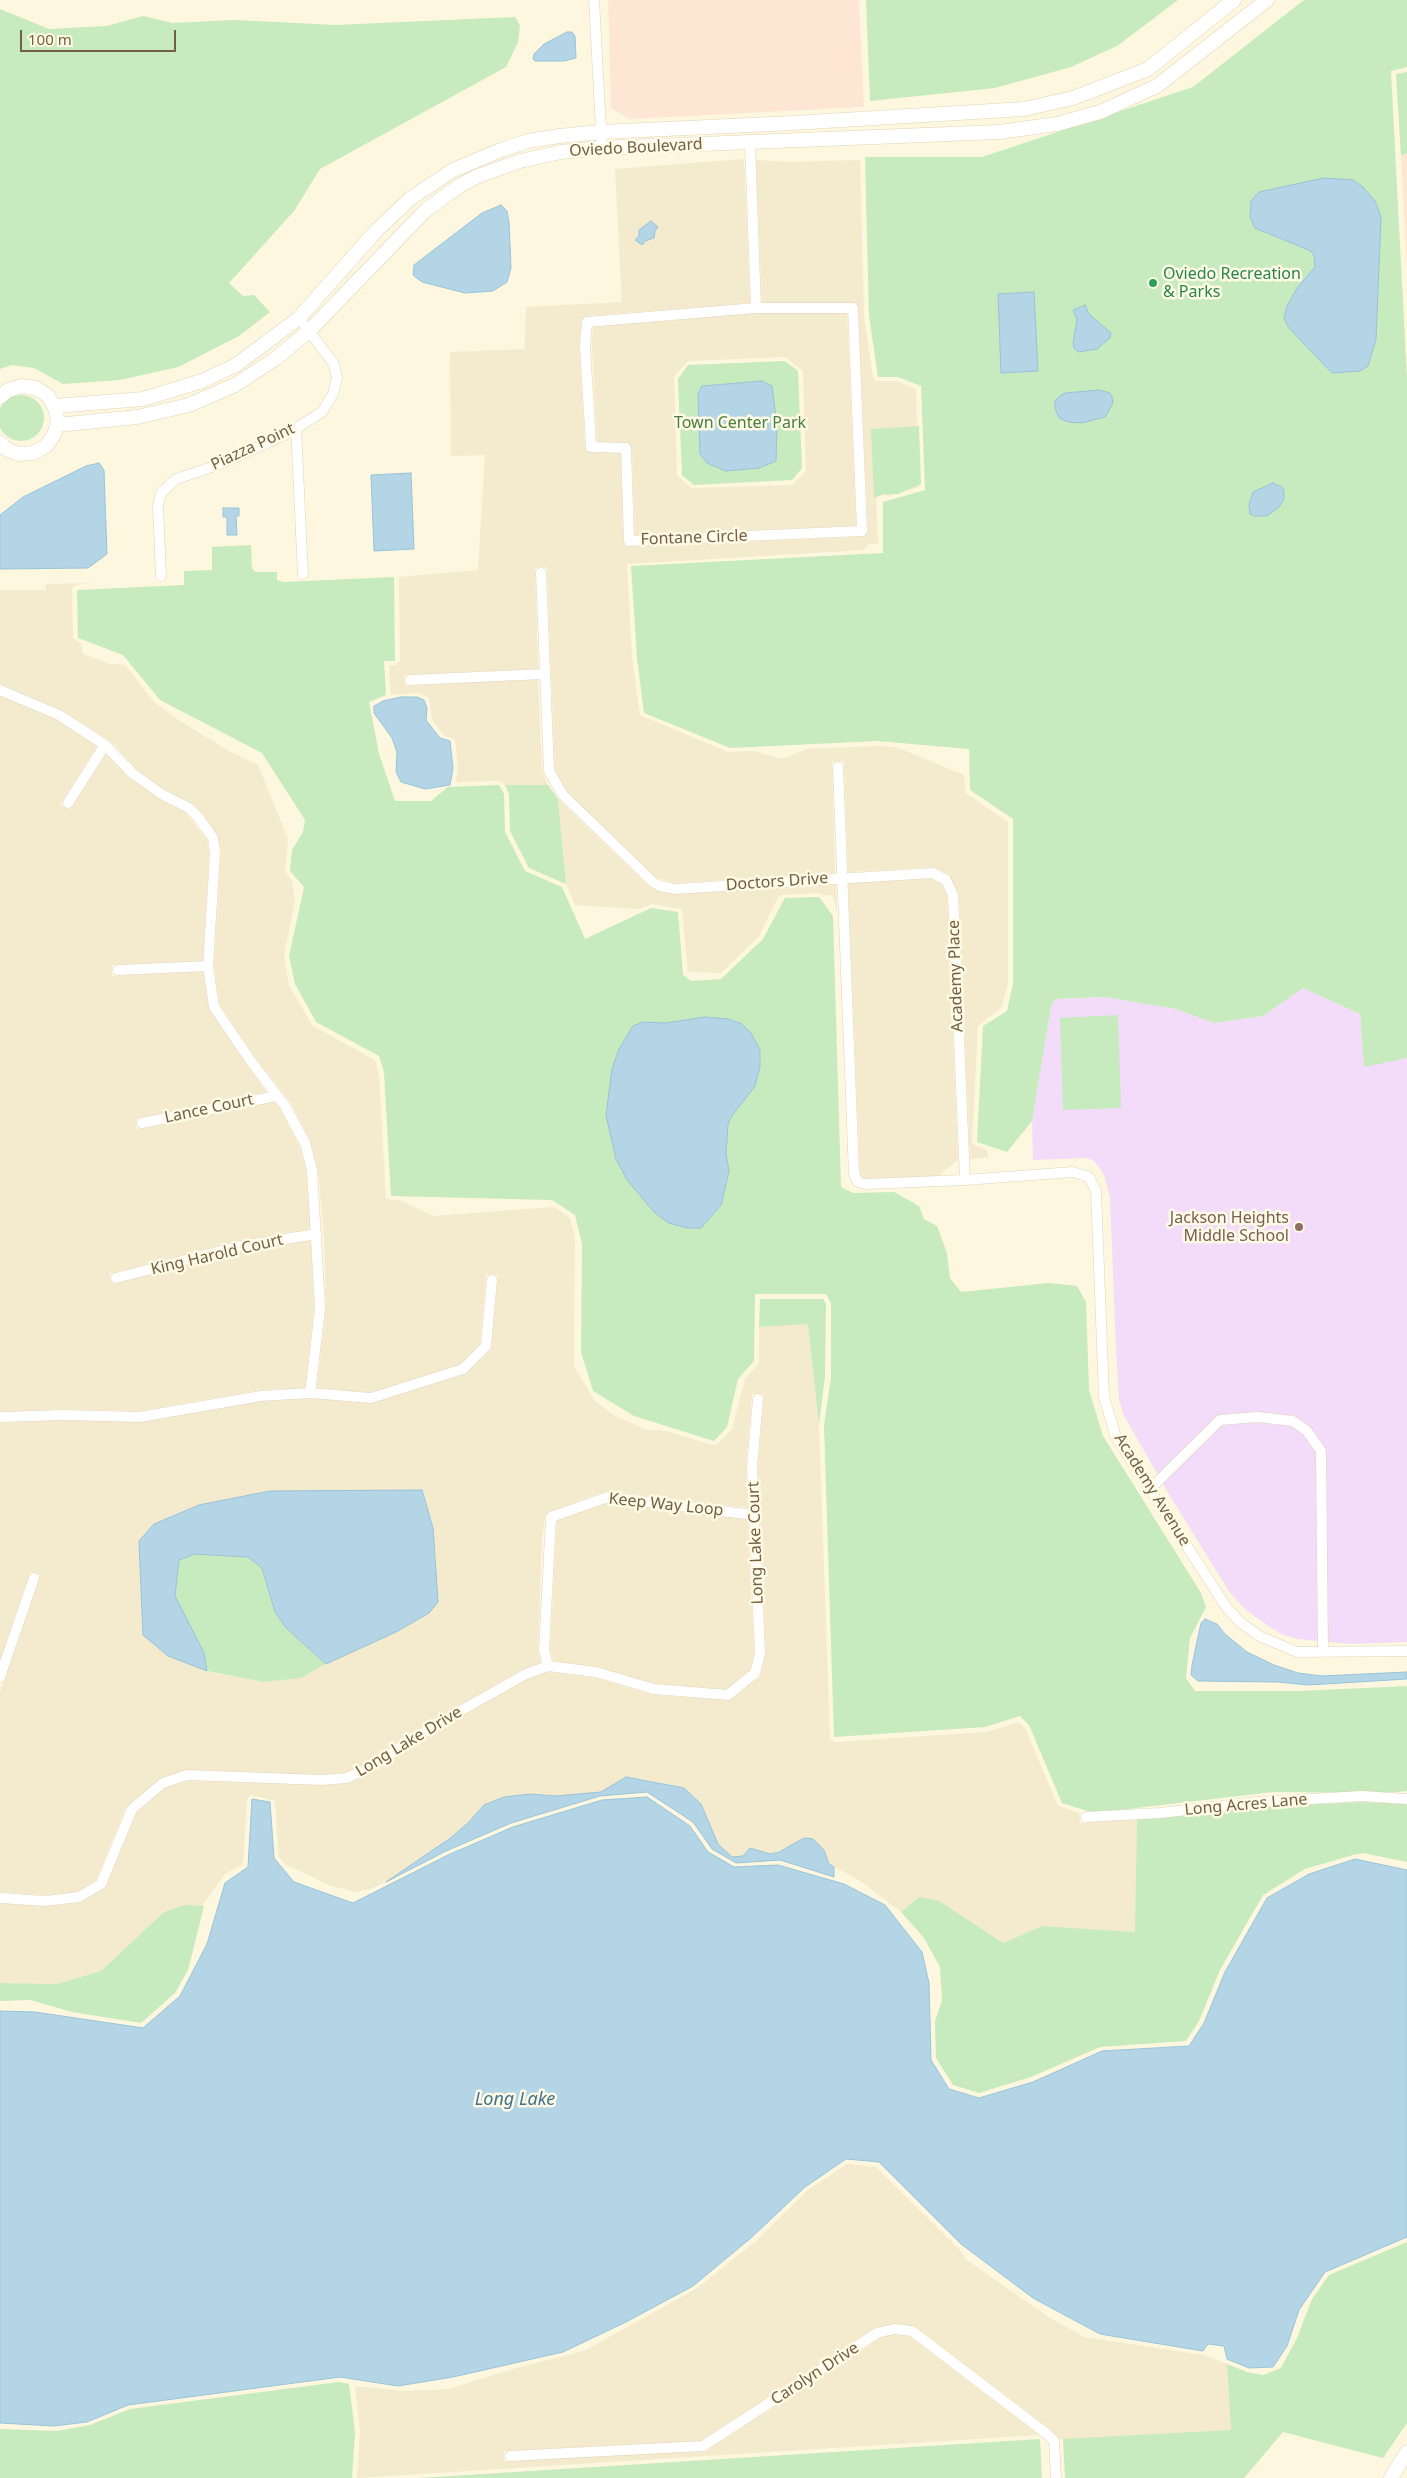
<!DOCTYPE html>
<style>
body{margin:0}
#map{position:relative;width:1407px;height:2478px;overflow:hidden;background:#fdf7df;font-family:"Noto Sans",sans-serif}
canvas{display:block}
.scale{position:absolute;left:20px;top:30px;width:156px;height:22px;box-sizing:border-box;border:2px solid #735e46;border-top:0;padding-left:6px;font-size:15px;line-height:18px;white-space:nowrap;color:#735e46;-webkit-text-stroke:4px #fffae5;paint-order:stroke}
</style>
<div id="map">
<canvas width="1407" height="2478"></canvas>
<div class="scale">100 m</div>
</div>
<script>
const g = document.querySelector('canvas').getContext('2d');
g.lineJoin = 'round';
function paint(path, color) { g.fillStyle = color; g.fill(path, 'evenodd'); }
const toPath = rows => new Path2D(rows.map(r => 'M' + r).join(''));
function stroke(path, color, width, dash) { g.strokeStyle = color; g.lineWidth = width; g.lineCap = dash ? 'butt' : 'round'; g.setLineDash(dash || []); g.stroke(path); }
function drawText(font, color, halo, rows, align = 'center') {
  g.font = font + ' "Noto Sans",sans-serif'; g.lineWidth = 5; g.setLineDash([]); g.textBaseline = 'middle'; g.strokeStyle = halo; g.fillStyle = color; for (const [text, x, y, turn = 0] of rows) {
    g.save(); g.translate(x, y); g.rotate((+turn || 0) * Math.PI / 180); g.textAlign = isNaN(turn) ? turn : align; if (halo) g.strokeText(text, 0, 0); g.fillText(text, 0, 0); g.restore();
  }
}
paint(toPath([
 [744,159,750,303,587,316,581,321,579,346,585,447,591,452,621,453,623,541,630,546,862,537,868,531,858,308,852,303,762,303,756,160,790,162,860,160,864,316,873,377,876,381,897,381,916,389,919,487,889,496,881,494,876,499,878,544,869,544,863,550,627,564,632,658,640,715,728,752,753,751,782,759,807,749,877,746,896,747,964,775,966,793,1008,822,1008,984,1001,1008,978,1026,972,1142,974,1145,987,1150,988,1157,970,1159,959,894,949,875,933,867,848,872,844,761,832,762,835,873,675,883,657,878,567,792,555,770,547,567,535,568,538,669,404,675,405,686,538,679,542,771,548,785,505,785,499,781,456,782,458,769,455,739,443,735,432,719,429,698,419,693,391,695,389,665,396,665,400,661,399,577,478,570,485,455,451,456,450,352,525,349,526,307,622,302,615,169],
 [757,313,847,313,856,526,635,535,632,448,627,443,597,442,592,346,593,327],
 [785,357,803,371,806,471,792,485,691,488,677,475,674,376,688,361],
 [93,583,75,585,72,588,73,638,81,644,83,654,110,664,125,665,155,703,177,719,229,751,258,765,288,839,285,871,292,881,295,901,284,955,289,986,313,1026,375,1060,379,1074,386,1199,402,1201,433,1216,554,1207,570,1218,575,1237,574,1366,595,1401,615,1416,647,1430,667,1431,712,1445,718,1444,732,1429,745,1379,759,1363,759,1327,808,1323,819,1425,830,1740,835,1742,986,1732,1019,1722,1025,1728,1058,1806,1079,1813,1080,1823,1137,1819,1136,1932,1042,1926,1003,1943,919,1897,901,1912,859,1880,829,1864,824,1850,790,1846,770,1854,750,1848,743,1856,732,1857,718,1844,701,1804,666,1784,626,1777,601,1792,556,1796,530,1794,504,1797,484,1805,468,1823,423,1858,386,1882,370,1889,356,1892,331,1886,285,1864,279,1857,275,1801,251,1795,247,1799,243,1864,225,1874,202,1906,184,1905,164,1912,101,1971,57,1984,0,1983,0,1903,45,1906,79,1903,105,1888,137,1812,166,1787,188,1781,322,1785,350,1783,375,1770,440,1728,528,1679,548,1672,595,1678,653,1695,727,1700,760,1677,766,1654,758,1467,764,1394,752,1394,746,1466,748,1508,609,1491,585,1498,549,1513,545,1517,542,1538,538,1650,541,1663,522,1670,434,1719,369,1762,346,1773,322,1775,188,1770,161,1778,126,1807,96,1880,77,1892,45,1895,0,1892,0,1692,41,1575,30,1572,0,1661,0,1423,64,1420,140,1422,261,1401,310,1398,373,1403,465,1374,491,1350,498,1275,486,1274,480,1344,460,1365,371,1393,317,1388,326,1309,324,1238,318,1169,310,1141,291,1103,255,1057,220,1005,214,965,221,853,218,836,203,814,193,804,166,791,136,769,113,743,61,710,0,684,0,590,46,590,46,584],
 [270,1491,434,1575,438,1602,301,1678,263,1682,204,1671],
 [0,696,55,719,97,746,60,805,70,810,106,754,128,777,159,799,185,812,207,840,209,853,203,961,112,965,112,976,203,971,209,1009,266,1092,135,1119,137,1129,274,1101,280,1109,299,1145,306,1171,311,1229,239,1241,109,1274,112,1284,242,1251,311,1240,314,1309,305,1388,260,1390,139,1411,64,1409,0,1412],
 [558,799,648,886,657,891,675,894,836,884,837,913,833,895,824,895,819,893,782,895,778,897,759,936,721,973,688,972,682,909,652,904,640,909,575,905,566,884],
 [931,878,941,883,947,896,958,1160,938,1176,866,1179,862,1178,860,1173,848,883],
 [609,1502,748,1519,754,1654,750,1671,726,1690,655,1684,597,1667,553,1661,550,1650,557,1521],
 [847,2164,876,2167,958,2248,967,2260,1047,2316,1084,2337,1204,2355,1227,2364,1231,2430,1079,2440,1059,2439,1051,2430,916,2327,895,2324,873,2329,701,2441,504,2451,504,2461,706,2451,880,2338,894,2334,909,2336,1039,2435,357,2478,360,2432,355,2386,404,2391,448,2389,513,2369,584,2351,696,2289,756,2241,808,2190]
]), '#f4eacd');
paint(toPath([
 [608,0,859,0,864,107,629,119,611,108],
 [1407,153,1407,270,1401,156]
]), '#fee7d2');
paint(toPath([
 [1303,988,1360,1014,1364,1066,1407,1058,1407,1642,1350,1644,1297,1639,1281,1634,1264,1623,1247,1611,1230,1593,1170,1496,1123,1414,1119,1399,1116,1350,1110,1198,1104,1175,1094,1161,1088,1158,1033,1160,1032,1121,1051,1007,1055,999,1105,997,1176,1009,1214,1023,1263,1016]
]), '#f3dcf9');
paint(toPath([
 [866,0,1178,0,1117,46,1071,67,995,88,870,101],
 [1304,0,1407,0,1407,67,1391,71,1407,379,1407,1058,1364,1067,1360,1014,1303,988,1263,1016,1214,1023,1176,1009,1105,997,1055,999,1051,1007,1032,1121,1007,1152,977,1142,983,1026,1007,1011,1013,984,1013,819,970,790,969,749,877,741,730,748,644,713,637,658,631,566,883,553,883,502,925,490,921,386,898,377,878,377,869,316,865,157,982,157,1193,87],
 [0,9,49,29,107,26,143,16,172,23,235,20,336,25,515,17,520,25,518,42,506,67,320,169,294,211,229,283,243,296,254,295,270,312,239,336,178,367,120,380,63,384,34,368,12,365,0,369],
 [1407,72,1407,153,1401,156,1396,74],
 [785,361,798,371,802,468,792,480,694,485,682,475,678,379,688,365],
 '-2 418a23 23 0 1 1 46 0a23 23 0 1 1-46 0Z',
 [919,426,921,484,898,494,884,494,874,498,871,429],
 [251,545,252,569,256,572,277,572,277,580,284,582,394,577,395,661,384,661,386,695,369,702,379,754,395,801,431,801,448,787,499,785,504,794,505,832,525,871,562,887,585,939,651,908,678,912,683,975,691,981,721,979,763,939,785,898,819,897,833,916,841,1187,853,1193,894,1192,919,1206,924,1219,937,1226,947,1253,950,1278,961,1292,1049,1283,1077,1286,1086,1302,1089,1390,1103,1436,1201,1593,1206,1607,1190,1638,1186,1678,1195,1691,1299,1691,1407,1686,1407,1791,1385,1793,1273,1792,1094,1813,1062,1803,1029,1725,1020,1716,985,1727,834,1737,824,1425,831,1377,831,1303,826,1294,755,1294,754,1361,738,1379,727,1427,714,1441,634,1416,593,1391,581,1352,582,1244,575,1215,552,1200,391,1196,384,1072,379,1056,316,1022,295,984,289,956,304,887,290,871,292,850,303,832,305,820,262,753,160,700,123,655,78,638,77,590,184,585,184,571,212,570,212,547],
 [505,785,548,785,558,799,566,884,529,868,510,831,509,794],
 [1118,1015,1121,1108,1063,1110,1060,1018],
 [760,1299,823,1299,826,1304,825,1376,819,1425,808,1324,759,1327],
 [195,1554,248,1557,262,1568,275,1612,286,1628,326,1664,301,1678,263,1682,207,1671,204,1653,175,1596,179,1560],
 [1362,1802,1407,1804,1407,1862,1363,1853,1353,1855,1305,1869,1263,1895,1220,1970,1199,2021,1186,2041,1100,2047,1031,2077,979,2093,953,2085,936,2058,935,2021,942,2001,940,1967,924,1938,901,1912,919,1897,939,1901,1003,1943,1042,1926,1135,1932,1137,1819,1257,1807],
 [184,1905,204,1906,188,1970,175,1993,141,2023,72,2012,30,2000,0,2001,0,1983,57,1984,101,1971,164,1912],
 [1407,2242,1407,2423,1383,2458,1283,2432,1244,2478,1065,2478,1063,2439,1231,2430,1227,2364,1247,2372,1263,2375,1281,2368,1297,2338,1312,2299,1329,2275],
 [339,2382,349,2384,355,2432,352,2478,0,2478,0,2429,57,2431,90,2425,130,2409],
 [1040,2439,1042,2478,419,2478]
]), '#c7eabe');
const water = toPath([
 [567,32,572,32,575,36,576,58,564,61,535,61,533,59,534,54,544,44,567,32],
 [1324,178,1353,180,1363,187,1375,201,1381,217,1376,339,1368,366,1360,371,1332,373,1288,327,1284,318,1287,306,1297,288,1315,267,1314,256,1311,251,1255,228,1250,217,1251,201,1259,192,1324,178],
 [501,205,507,211,509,222,511,268,507,282,493,291,465,293,422,282,413,275,414,265,482,213,501,205],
 [651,221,658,227,655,231,654,238,645,241,642,245,635,240,639,236,639,230,651,221],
 [1034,292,1038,371,1001,373,998,294,1034,292],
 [1085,305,1089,314,1111,333,1110,338,1097,349,1078,352,1074,348,1073,344,1077,319,1073,310,1085,305],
 [762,381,772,386,777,425,776,461,759,468,726,471,707,463,700,454,698,394,702,386,762,381],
 [1099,390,1110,393,1112,397,1113,403,1105,417,1081,423,1068,422,1059,418,1055,408,1055,401,1060,396,1065,393,1099,390],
 [99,463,104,470,107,554,88,568,0,569,0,515,23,497,86,466,99,463],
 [411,473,414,549,374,551,371,475,411,473],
 [1273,483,1282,487,1284,491,1284,499,1279,507,1267,516,1254,516,1250,514,1249,504,1253,492,1273,483],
 [223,508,239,508,239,516,236,516,237,535,227,535,227,517,223,517,223,508],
 [401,697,417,697,424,700,427,708,426,720,440,738,450,741,453,768,450,785,425,789,401,782,396,772,397,752,392,738,374,713,374,706,383,701,401,697],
 [705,1017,728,1019,742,1024,751,1033,760,1050,760,1066,755,1086,731,1117,728,1125,726,1153,729,1171,721,1205,701,1228,687,1228,669,1223,655,1213,627,1180,616,1159,606,1115,612,1069,619,1049,633,1026,643,1022,666,1023,705,1017],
 [422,1490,433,1528,438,1602,429,1613,396,1632,326,1664,286,1628,275,1612,262,1568,248,1557,195,1554,179,1560,175,1596,204,1653,207,1671,168,1656,143,1635,139,1541,154,1524,199,1505,270,1491,422,1490],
 [1205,1619,1217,1624,1225,1634,1247,1652,1274,1665,1298,1673,1322,1676,1407,1672,1407,1679,1308,1685,1278,1682,1198,1681,1191,1675,1192,1665,1201,1623,1205,1619],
 [626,1777,684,1788,701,1804,718,1844,732,1857,743,1856,750,1848,770,1854,779,1852,804,1838,813,1839,824,1850,829,1864,834,1867,834,1877,780,1860,736,1863,712,1849,693,1822,647,1792,600,1796,511,1823,446,1851,386,1882,449,1839,468,1823,484,1805,504,1797,530,1794,556,1796,601,1792,626,1777],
 [647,1797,690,1826,708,1852,734,1867,778,1865,844,1884,885,1905,922,1952,929,1983,931,2060,949,2089,979,2098,1033,2082,1102,2051,1189,2046,1204,2023,1225,1972,1267,1898,1309,1874,1355,1859,1407,1870,1407,2237,1325,2272,1299,2310,1287,2346,1273,2367,1249,2368,1227,2359,1224,2346,1208,2344,1203,2351,1100,2334,1033,2298,961,2244,879,2162,846,2159,805,2187,752,2237,693,2286,626,2322,563,2352,453,2377,398,2386,340,2377,128,2405,87,2422,54,2426,0,2423,0,2011,35,2012,143,2028,180,1996,207,1944,225,1883,248,1867,252,1799,270,1802,274,1858,294,1882,353,1903,448,1855,513,1827,602,1800,647,1797]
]);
paint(water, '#b3d5e6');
stroke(water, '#99c3d8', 1);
const street = toPath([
 [594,0,602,148],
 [750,143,756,308],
 [756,308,853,308,862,531,629,541,626,448,591,447,585,346,587,322,756,308],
 [296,429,303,574],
 [541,573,549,771,563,795,653,882,660,886,675,889,933,873,946,880,953,895,965,1180],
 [161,576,158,505,161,493,176,479,218,465,287,434,322,412,333,394,337,378,334,364,299,318],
 [410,680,544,674],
 [0,690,59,715,105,745,132,773,163,795,189,808,198,817,213,838,215,853,208,966,214,1007,250,1060,285,1106,305,1143,312,1170,320,1309,310,1393],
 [838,767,854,1174,858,1182,865,1184,965,1180,1073,1172,1089,1177,1096,1191,1104,1397,1116,1437,1227,1608,1240,1622,1259,1636,1297,1652,1407,1651],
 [68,803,105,745],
 [118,970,208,966],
 [142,1123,276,1096],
 [116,1278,240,1246,317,1234],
 [0,1417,64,1415,140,1417,261,1396,310,1393,371,1398,463,1369,486,1346,492,1280],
 [1150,1489,1220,1420,1258,1417,1293,1421,1307,1431,1321,1451,1323,1652],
 [548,1666,544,1651,551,1517,608,1497,754,1515],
 [0,1677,34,1578],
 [1086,1817,1160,1813,1257,1802,1362,1796,1407,1799],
 [0,1898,45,1901,79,1897,101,1884,132,1809,163,1783,187,1775,322,1780,347,1778,372,1766,437,1724,526,1674,548,1666,596,1672,654,1689,728,1695,755,1673,760,1654,752,1467,758,1399],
 [510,2456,703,2446,877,2333,894,2329,912,2331,1047,2434,1054,2441,1056,2478]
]);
const secondary = toPath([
 [0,397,8,390,22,386,36,388,48,396,55,408,58,422,54,435,46,446,33,453,19,454,6,449,0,443],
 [54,406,143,399,202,381,236,365,299,318,376,231,411,198,453,170,501,150,528,141,559,136,601,132,793,123,1024,109,1073,98,1148,69,1234,0],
 [57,425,137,417,189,405,235,385,275,359,310,330,426,210,459,186,478,176,520,161,561,152,602,148,999,132,1057,124,1100,112,1157,86,1267,0],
 [1391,2478,1407,2452]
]);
stroke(street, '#e1d3bb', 11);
stroke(secondary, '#e3d3b6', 15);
stroke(street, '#fff', 10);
stroke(secondary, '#fff', 14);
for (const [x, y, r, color] of [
 [1153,283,5,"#2e9e5b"],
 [1299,1227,5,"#8d6e63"]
]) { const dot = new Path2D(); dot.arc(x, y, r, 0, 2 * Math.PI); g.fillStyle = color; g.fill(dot); stroke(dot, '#fffae5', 2); }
drawText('16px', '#735e46', '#fffae5', [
 ["Oviedo Boulevard",636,148,-3],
 ["Piazza Point",253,447,-25],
 ["Fontane Circle",694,538,-2],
 ["Doctors Drive",777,882,-4],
 ["Academy Place",956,976,-92],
 ["Lance Court",209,1109,-12],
 ["King Harold Court",217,1255,-13],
 ["Academy Avenue",1152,1490,58],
 ["Keep Way Loop",666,1505,6],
 ["Long Lake Court",756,1543,-92],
 ["Long Lake Drive",409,1742,-31],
 ["Long Acres Lane",1246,1805,-5],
 ["Carolyn Drive",815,2374,-33]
]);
drawText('16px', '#27864d', '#fffae5', [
 ["Oviedo Recreation",1163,274],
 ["& Parks",1163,292]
], 'left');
drawText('16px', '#487f40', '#fffae5', [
 ["Town Center Park",740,423]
]);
drawText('16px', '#785e54', '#fffae5', [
 ["Jackson Heights",1289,1218],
 ["Middle School",1289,1236]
], 'right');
drawText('italic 18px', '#42748f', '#fffae5', [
 ["Long Lake",515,2100]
]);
</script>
